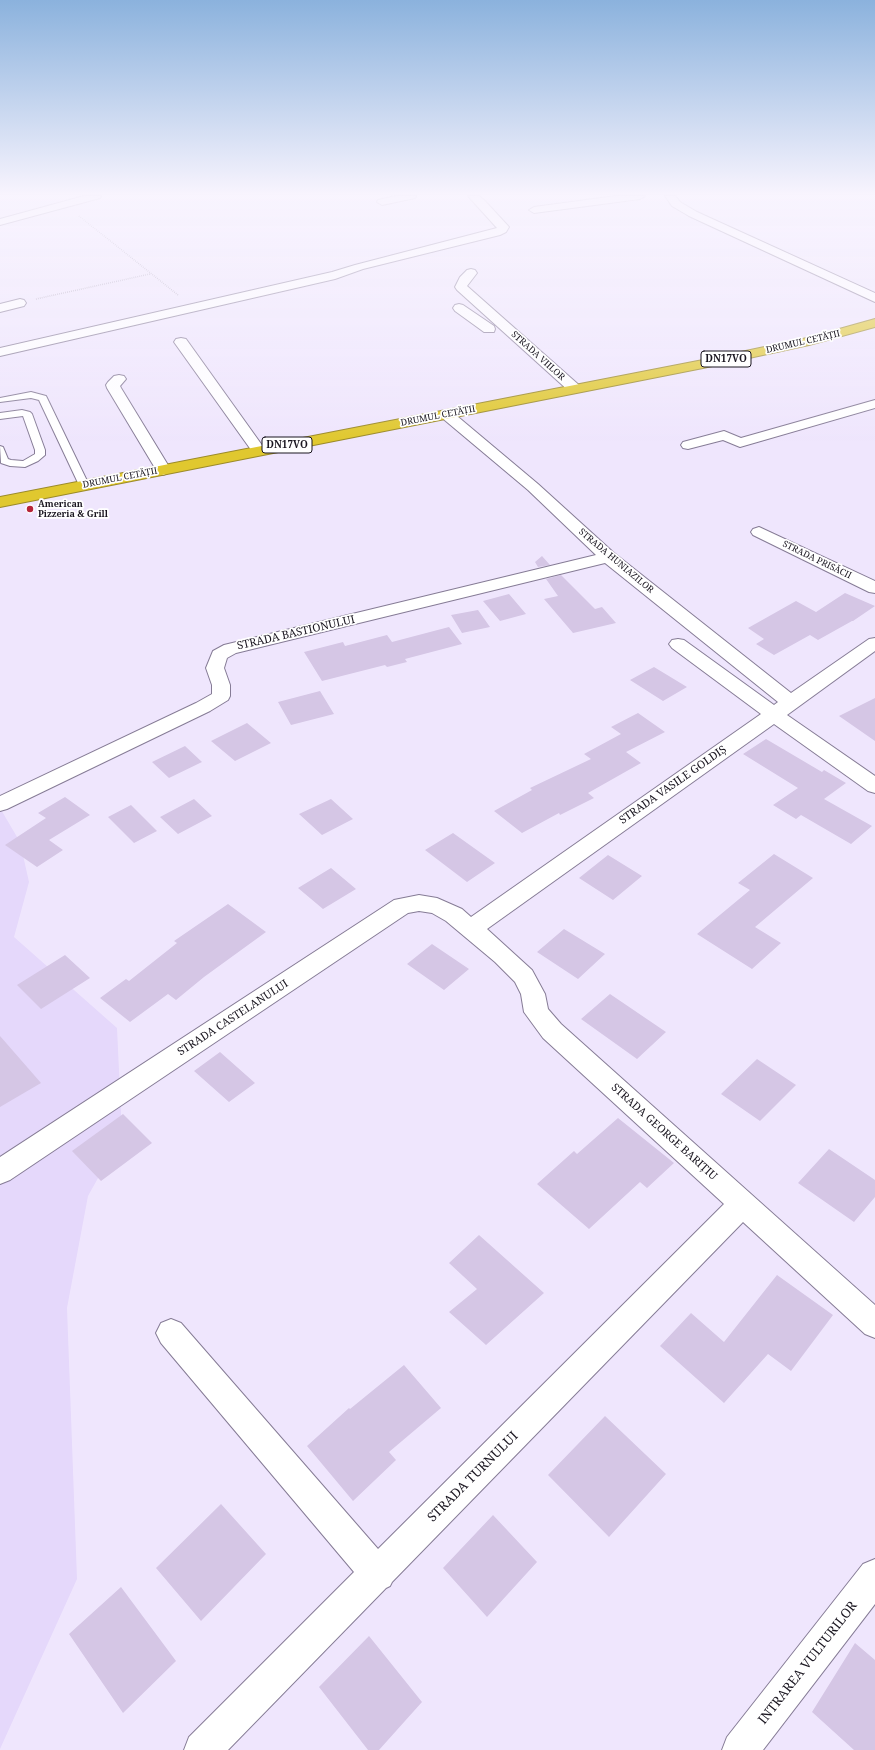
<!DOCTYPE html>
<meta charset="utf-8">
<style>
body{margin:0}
canvas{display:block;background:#efe6fd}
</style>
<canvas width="875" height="1750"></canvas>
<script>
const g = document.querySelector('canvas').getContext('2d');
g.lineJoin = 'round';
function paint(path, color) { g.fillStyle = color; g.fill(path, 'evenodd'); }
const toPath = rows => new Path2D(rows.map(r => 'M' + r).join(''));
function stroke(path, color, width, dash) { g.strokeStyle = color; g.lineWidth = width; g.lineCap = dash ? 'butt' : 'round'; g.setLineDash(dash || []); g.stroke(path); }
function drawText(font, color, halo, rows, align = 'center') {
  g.font = font + ' "Noto Serif",serif'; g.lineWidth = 3.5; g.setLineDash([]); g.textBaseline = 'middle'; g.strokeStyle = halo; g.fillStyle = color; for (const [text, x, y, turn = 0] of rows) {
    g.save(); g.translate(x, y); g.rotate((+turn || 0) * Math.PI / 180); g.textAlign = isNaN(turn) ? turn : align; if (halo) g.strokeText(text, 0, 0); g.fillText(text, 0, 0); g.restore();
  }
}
paint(toPath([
 [0,808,20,842,29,882,14,937,117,1028,122,1135,88,1196,67,1308,77,1579,0,1749]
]), '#e5d8fb');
paint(toPath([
 [542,556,550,565,538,567,535,562],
 [561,575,595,609,602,607,616,623,573,633,544,599,558,596,546,579],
 [845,593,875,606,853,621,852,621,818,640,810,635,774,655,756,644,764,639,748,628,796,601,816,612],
 [509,594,526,614,500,621,483,601],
 [478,610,490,627,462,633,451,615],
 [449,627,462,644,405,659,407,662,387,667,385,665,322,681,304,652,343,642,345,646,387,635,392,642],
 [654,667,687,687,663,701,630,680],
 [320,691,334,714,291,725,278,702],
 [875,698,875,741,839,716],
 [638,713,665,732,626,752,641,763,588,793,594,798,560,815,559,813,522,833,494,811,532,790,530,788,591,759,584,754,621,734,611,727],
 [247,723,271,743,235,761,211,741],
 [766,739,822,772,824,770,846,783,824,799,872,826,851,844,801,815,796,819,773,805,798,788,743,754],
 [185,746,202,762,169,778,152,762],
 [65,797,90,815,49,840,63,850,37,867,5,845,46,818,38,813],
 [194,799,212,816,178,834,160,817],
 [331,799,353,819,322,835,299,814],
 [131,805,157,831,134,843,108,817],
 [453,833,495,863,467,882,425,850],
 [774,854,813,878,755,927,781,943,752,969,697,934,750,890,738,883],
 [608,855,642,876,613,900,579,878],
 [331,868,356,889,323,909,298,888],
 [228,904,266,932,204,977,176,1000,168,994,130,1022,100,998,126,979,129,981,177,943,174,941],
 [564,929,605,954,578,979,537,952],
 [432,944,469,969,444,990,407,964],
 [65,955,90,978,41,1009,17,985],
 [610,994,666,1032,637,1059,581,1019],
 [0,1036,41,1083,0,1107],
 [220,1052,255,1083,229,1102,194,1071],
 [757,1059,796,1085,760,1121,721,1094],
 [123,1114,152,1143,101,1181,72,1151],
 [618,1118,674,1163,647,1188,640,1182,589,1229,537,1184,574,1151,577,1154],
 [829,1149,875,1180,875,1197,854,1222,798,1183],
 [479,1235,544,1293,486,1345,449,1312,477,1289,449,1263],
 [777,1275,833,1315,791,1371,768,1354,724,1403,660,1346,691,1313,724,1342],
 [404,1365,441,1408,389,1452,396,1460,353,1501,307,1446,349,1408,350,1409],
 [605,1416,666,1474,609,1537,548,1475],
 [221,1504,266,1554,201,1621,156,1568],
 [493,1515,537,1562,487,1617,443,1568],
 [121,1587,176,1661,123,1713,69,1634],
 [369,1636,422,1702,379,1750,368,1750,319,1687],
 [855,1643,875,1660,875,1750,854,1750,812,1712]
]), '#d5c6e5');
const lane = toPath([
 [31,392,46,396,47,398,89,485,87,487,84,488,79,485,39,400,31,398,0,402,0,398,31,392],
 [22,410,30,412,32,414,45,450,45,455,38,461,25,467,10,466,1,463,0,446,3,447,8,459,11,460,23,461,35,454,35,450,23,416,0,419,0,413,22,410]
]);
const street = toPath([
 [84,196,101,196,100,198,0,225,0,219,84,196],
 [396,196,416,196,415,198,382,205,377,202,378,200,396,196],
 [468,196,479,196,484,200,509,227,506,232,500,235,363,269,335,279,0,356,0,348,332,272,355,265,497,228,468,196],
 [616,196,645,196,640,199,534,213,529,210,534,207,616,196],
 [665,196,675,196,680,202,697,212,875,293,875,302,689,216,672,206,665,196],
 [471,269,475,270,477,273,467,286,580,386,582,389,580,392,570,392,457,290,455,287,460,277,467,270,471,269],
 [20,299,24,300,26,303,24,306,0,312,0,304,20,299],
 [459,304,463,305,494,326,495,329,494,332,484,332,455,311,453,308,455,305,459,304],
 [181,338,186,339,264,448,266,451,264,454,259,455,254,454,174,342,176,339,181,338],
 [119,375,124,376,126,379,120,386,121,388,171,470,168,473,163,475,158,473,107,388,106,385,108,382,114,376,119,375],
 [875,400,875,408,740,447,723,440,688,449,683,448,681,445,683,442,724,431,741,438,875,400],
 [446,410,451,411,538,484,614,553,791,693,869,639,875,638,875,651,787,715,875,776,875,793,868,791,774,724,487,929,532,970,545,994,548,1009,561,1024,875,1305,875,1338,865,1334,743,1222,392,1582,390,1586,386,1588,228,1750,184,1750,189,1737,354,1572,161,1343,156,1333,161,1323,171,1319,181,1323,378,1549,724,1204,543,1038,524,1012,521,994,515,982,495,962,446,921,432,913,419,911,408,913,10,1180,0,1184,0,1157,394,900,419,895,437,898,462,909,471,917,761,714,672,648,669,644,672,640,678,639,684,640,774,705,778,702,605,563,236,653,227,658,224,668,230,685,230,696,228,700,210,711,7,809,0,811,0,796,196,703,212,694,212,685,206,668,213,651,224,645,596,555,528,490,441,417,439,414,441,411,446,410],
 [759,527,875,581,875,593,869,592,753,535,751,532,753,529,759,527],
 [875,1559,875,1604,763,1750,722,1750,727,1737,863,1564,875,1559]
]);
const highway = toPath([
 [875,319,875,327,809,345,703,368,0,507,0,497,703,360,807,338,875,319]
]);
stroke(lane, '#867c96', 2);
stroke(street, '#867c96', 2);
stroke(highway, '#9b8a2a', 2);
stroke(toPath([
 [79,216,178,295],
 [36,299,150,274]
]), '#8c8696', 1.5, [0.5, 1.5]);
paint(lane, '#fff');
paint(street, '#fff');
paint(highway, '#e0c82f');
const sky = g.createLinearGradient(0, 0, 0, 441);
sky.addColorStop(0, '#8bb2dd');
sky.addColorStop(0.44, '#f8f4fe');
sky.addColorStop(1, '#f8f4fe00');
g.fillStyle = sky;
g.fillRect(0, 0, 875, 441);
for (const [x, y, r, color] of [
 [30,509,4,"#b62439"]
]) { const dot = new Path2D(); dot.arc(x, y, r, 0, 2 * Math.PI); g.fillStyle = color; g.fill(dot); stroke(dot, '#fff', 1.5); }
drawText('9px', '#1a1620', '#fff', [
 ["DRUMUL CETĂȚII",803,342,-13],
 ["STRADA VIILOR",538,356,42],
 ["DRUMUL CETĂȚII",438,416,-11],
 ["DRUMUL CETĂȚII",120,478,-11],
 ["STRADA PRISĂCII",817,560,26],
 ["STRADA HUNIAZILOR",616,561,40]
]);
drawText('bold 9px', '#1a1620', '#fff', [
 ["American",38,504],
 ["Pizzeria & Grill",38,514]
], 'left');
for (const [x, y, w] of [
 [726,359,50],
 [287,445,50]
]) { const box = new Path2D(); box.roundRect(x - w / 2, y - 8, w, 16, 3); g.fillStyle = '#fff'; g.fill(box); stroke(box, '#1a1620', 1); }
drawText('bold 10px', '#1a1620', null, [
 ["DN17VO",726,359],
 ["DN17VO",287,445]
]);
drawText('11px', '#1a1620', '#fff', [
 ["STRADA BASTIONULUI",296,633,-13],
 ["STRADA VASILE GOLDIȘ",673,785,-35],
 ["STRADA CASTELANULUI",233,1018,-33],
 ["STRADA GEORGE BARIȚIU",664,1132,42]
]);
drawText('13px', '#1a1620', '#fff', [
 ["STRADA TURNULUI",473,1477,-45],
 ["INTRAREA VULTURILOR",808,1663,-52]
]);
</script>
